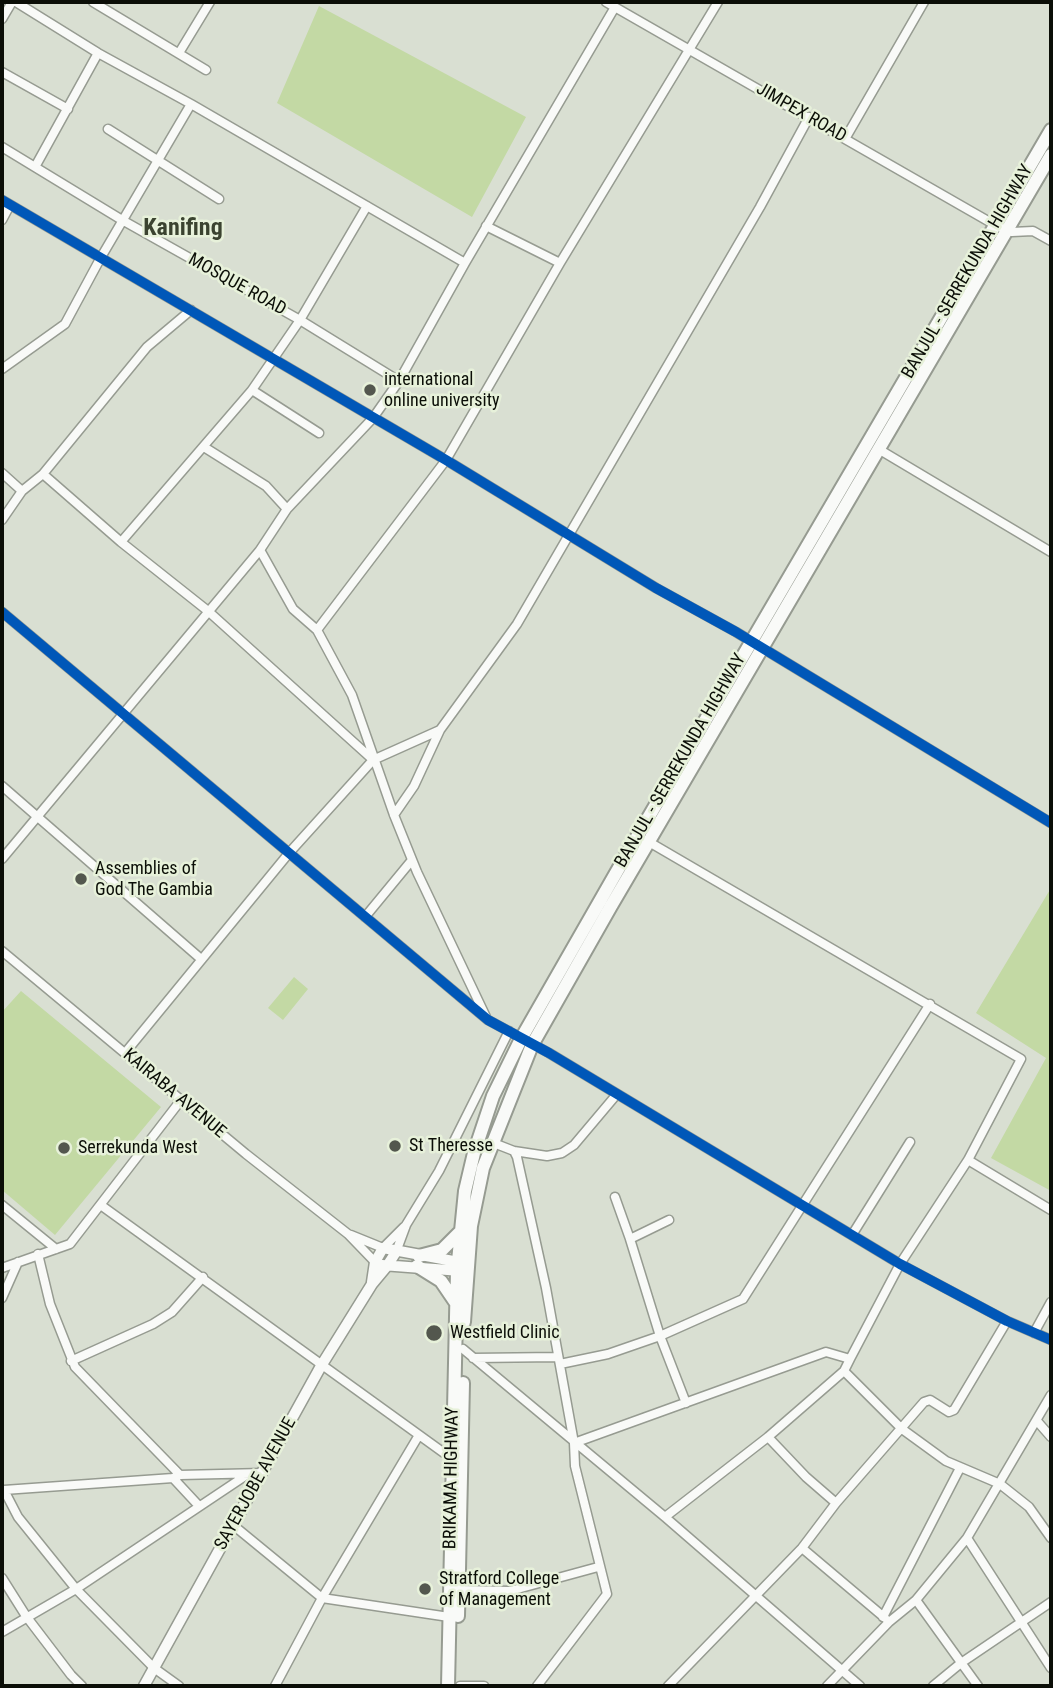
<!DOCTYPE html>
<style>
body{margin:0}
#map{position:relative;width:1053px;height:1688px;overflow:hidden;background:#d9dfd2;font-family:"Roboto Condensed",sans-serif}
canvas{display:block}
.frame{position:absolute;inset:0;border:4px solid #0b0e07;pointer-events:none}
</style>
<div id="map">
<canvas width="1053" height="1688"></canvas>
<div class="frame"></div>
</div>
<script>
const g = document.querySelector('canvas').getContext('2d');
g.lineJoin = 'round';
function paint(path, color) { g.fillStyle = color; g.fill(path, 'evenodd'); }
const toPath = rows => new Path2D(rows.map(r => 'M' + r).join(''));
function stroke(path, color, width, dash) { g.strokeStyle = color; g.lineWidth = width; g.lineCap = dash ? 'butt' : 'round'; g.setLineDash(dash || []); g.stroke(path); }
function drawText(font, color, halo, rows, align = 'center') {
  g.font = font + ' "Roboto Condensed",sans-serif'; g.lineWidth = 5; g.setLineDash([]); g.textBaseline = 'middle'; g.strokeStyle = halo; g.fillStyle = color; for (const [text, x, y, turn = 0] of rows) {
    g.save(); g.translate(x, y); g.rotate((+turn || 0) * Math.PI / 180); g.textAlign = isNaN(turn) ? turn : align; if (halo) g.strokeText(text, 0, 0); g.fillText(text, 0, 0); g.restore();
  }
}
paint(toPath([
 [319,6,526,117,472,217,277,103],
 [1051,888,1051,1191,991,1158,1046,1058,976,1013],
 [294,977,308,989,283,1020,268,1008],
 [21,991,161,1107,55,1235,2,1190,2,1012]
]), '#c3d9a4');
const minor = toPath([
 [16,2,98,53,191,104,465,263],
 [93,2,206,70],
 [606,2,995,225,1012,232,1033,231,1051,241],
 [2,19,12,2],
 [179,53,210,2],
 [2,72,68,109],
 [108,129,219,199],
 [845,139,924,2],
 [2,147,122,220,300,320,399,381],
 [35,167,98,53],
 [2,200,446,460,656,588,736,632,1051,823],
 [2,220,10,205],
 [486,226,560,263],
 [2,369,65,324,100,259,191,104],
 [252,390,319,433],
 [204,447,266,486,287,509],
 [880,450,1051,552],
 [2,473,22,491],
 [43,474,121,542,208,611,371,758],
 [2,520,22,491,43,474,147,347,191,310],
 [121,542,252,390,300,320,367,206],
 [260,550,293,609,317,630],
 [2,612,488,1020,549,1053,900,1264,1007,1321,1051,1340],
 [2,786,201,959],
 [394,815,414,786,440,730],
 [649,842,1021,1059,968,1160,900,1264,850,1359],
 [2,859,260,550,287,509,373,418,399,381,465,263,615,7],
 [365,917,412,860],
 [2,951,246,1154,348,1234,375,1262],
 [486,1017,417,872,394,815,352,695,317,630,446,460,560,263,718,2],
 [125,1053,289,853,373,760,440,730,517,624,760,207,809,117],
 [491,1142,514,1151,517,1157,546,1288,574,1443],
 [514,1151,547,1156,562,1153,574,1145,617,1094],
 [968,1160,1051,1210],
 [615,1197,630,1239,660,1336,686,1403],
 [2,1205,56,1249],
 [102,1206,444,1453,455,1456],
 [351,1235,383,1248,404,1227],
 [852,1235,910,1142],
 [630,1239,669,1220],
 [396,1252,406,1225,439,1171,509,1031],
 [38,1254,50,1304,75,1367,180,1475],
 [2,1268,70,1244,181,1100],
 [2,1298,18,1262],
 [1034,1333,1051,1302],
 [463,1349,665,1517,860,1686],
 [473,1358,558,1357],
 [71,1361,153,1324,172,1312,203,1277],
 [560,1364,608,1354,660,1336,743,1299,930,1004],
 [1037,1421,1051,1437],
 [768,1437,806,1477,836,1503],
 [173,1478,199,1506],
 [2,1490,4,1490,18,1517,76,1589,154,1668,179,1686],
 [4,1490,173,1478,180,1475,263,1473],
 [665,1517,768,1437,844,1371],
 [233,1525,322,1598,449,1617],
 [967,1538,1051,1668],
 [802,1548,885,1618],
 [2,1578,26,1616,71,1675,82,1686],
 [459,1590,510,1591,598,1567],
 [916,1600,978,1686],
 [883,1617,960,1468],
 [2,1632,76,1589,248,1474],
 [275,1686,322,1598,419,1435],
 [460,1686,484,1686],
 [537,1686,607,1594,575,1466,574,1443,826,1352,850,1359,844,1371,902,1429,946,1461,1000,1484,1029,1507,1051,1538],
 [668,1686,802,1548,836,1503,924,1402,930,1400,949,1412,954,1410,1007,1321],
 [827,1686,889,1622,916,1600,967,1538,1051,1395],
 [933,1686,961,1663,1051,1602]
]);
const major = toPath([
 [382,1265,461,1271],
 [372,1282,375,1262,383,1248,464,1263],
 [144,1686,321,1366,372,1284,387,1266,396,1252]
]);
const highway = toPath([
 [419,1256,442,1250,461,1231],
 [417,1266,441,1281,456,1303],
 [464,1322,471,1226,483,1168,532,1045,611,906,1051,155],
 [458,1616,463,1383],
 [448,1686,457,1271,465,1191,474,1153,493,1096,521,1039,620,866,1051,130]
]);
stroke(minor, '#969b91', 11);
stroke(major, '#969b91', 13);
stroke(highway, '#969b91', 16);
stroke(minor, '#f9faf8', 8);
stroke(major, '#f9faf8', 10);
stroke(highway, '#f9faf8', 12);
stroke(toPath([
 [2,200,446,460,656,588,736,632,1051,823],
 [2,612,488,1020,549,1053,900,1264,1007,1321,1051,1340]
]), '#0057b8', 10);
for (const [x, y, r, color] of [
 [370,390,7,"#53574e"],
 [81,879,7,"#53574e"],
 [395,1146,7,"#53574e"],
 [64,1148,7,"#53574e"],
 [434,1333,9,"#53574e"],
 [425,1589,7,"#53574e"]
]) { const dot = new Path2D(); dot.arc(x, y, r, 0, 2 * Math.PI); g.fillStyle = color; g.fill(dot); stroke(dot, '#e7f1da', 2.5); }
drawText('18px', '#0b0e07', '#e7f1da', [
 ["JIMPEX ROAD",801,113,30],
 ["BANJUL - SERREKUNDA HIGHWAY",968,272,-60],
 ["MOSQUE ROAD",237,285,29],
 ["BANJUL - SERREKUNDA HIGHWAY",681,761,-60],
 ["KAIRABA AVENUE",174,1094,40],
 ["BRIKAMA HIGHWAY",452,1478,-89],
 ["SAYERJOBE AVENUE",256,1484,-61]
]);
drawText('18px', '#0b0e07', '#e7f1da', [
 ["international",384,380],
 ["online university",384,401],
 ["Assemblies of",95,869],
 ["God The Gambia",95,890],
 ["St Theresse",409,1146],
 ["Serrekunda West",78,1148],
 ["Westfield Clinic",450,1333],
 ["Stratford College",439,1579],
 ["of Management",439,1600]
], 'left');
drawText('bold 24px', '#3b4330', '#e7f1da', [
 ["Kanifing",183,229]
]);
</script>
